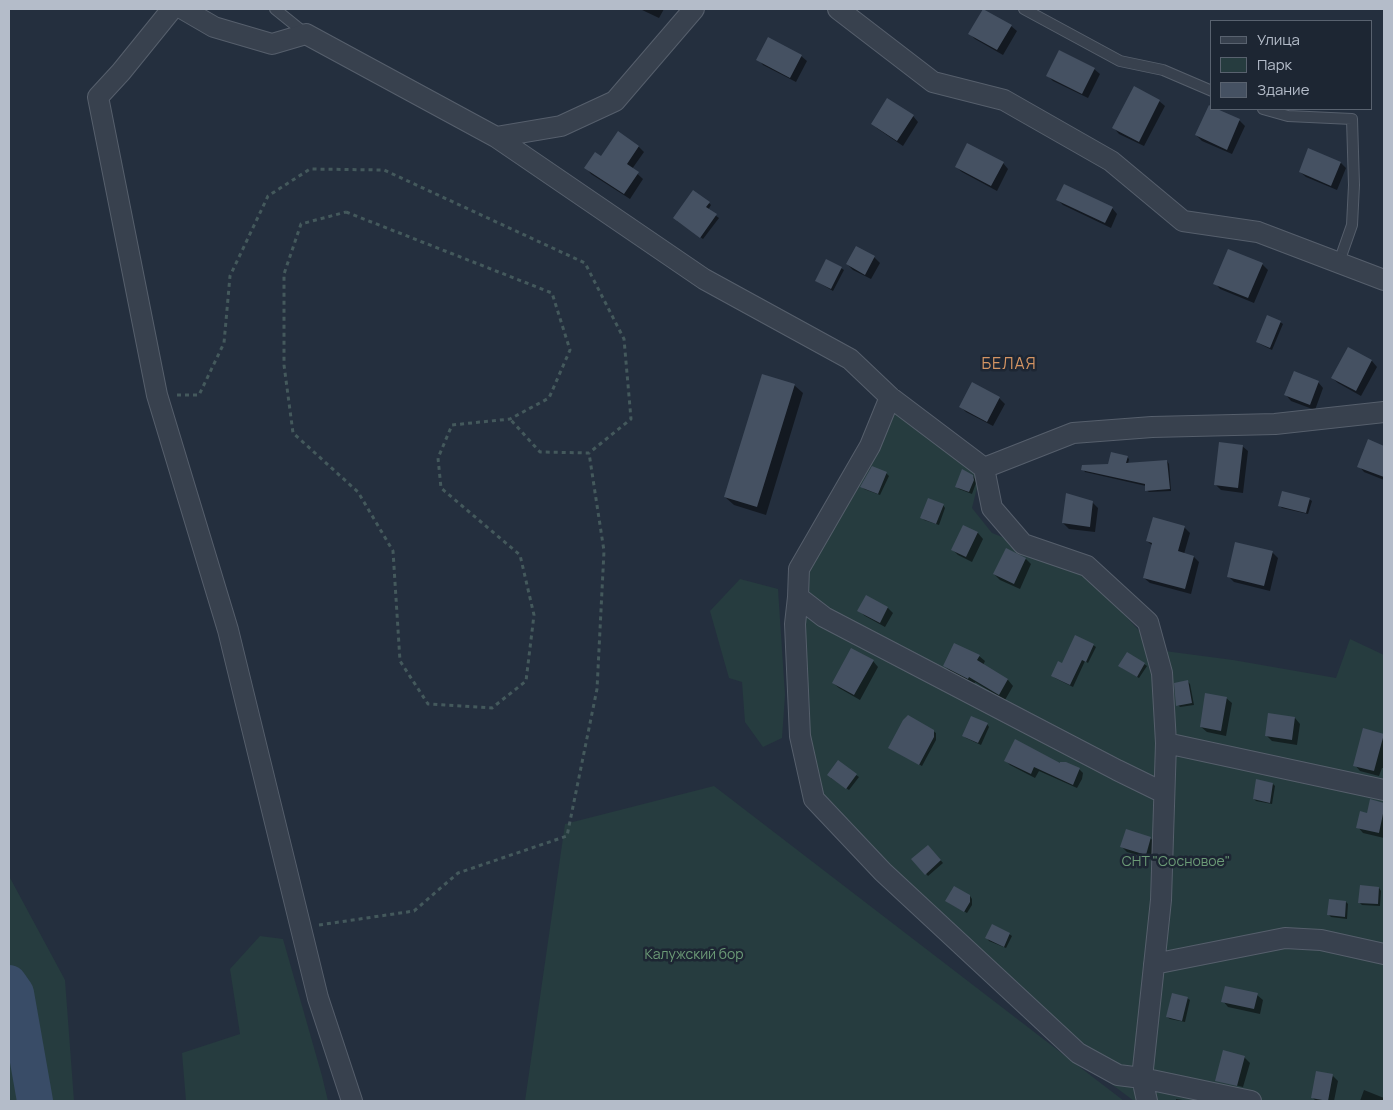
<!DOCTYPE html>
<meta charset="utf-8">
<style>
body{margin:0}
#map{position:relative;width:1393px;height:1110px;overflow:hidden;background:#242f3e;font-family:Manrope,sans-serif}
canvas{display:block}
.frame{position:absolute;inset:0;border:10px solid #b4bcc9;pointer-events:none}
.legend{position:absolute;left:1210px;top:20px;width:162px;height:90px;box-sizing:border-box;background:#1d2633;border:1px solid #59626f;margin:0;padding:6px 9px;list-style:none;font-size:15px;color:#b4bcc9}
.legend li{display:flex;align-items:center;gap:10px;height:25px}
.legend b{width:25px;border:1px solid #59626f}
</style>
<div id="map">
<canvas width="1393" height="1110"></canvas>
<div class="frame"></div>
<ul class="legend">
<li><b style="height:6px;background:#38414e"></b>Улица</li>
<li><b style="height:14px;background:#263c3f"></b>Парк</li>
<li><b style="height:14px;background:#455162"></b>Здание</li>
</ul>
</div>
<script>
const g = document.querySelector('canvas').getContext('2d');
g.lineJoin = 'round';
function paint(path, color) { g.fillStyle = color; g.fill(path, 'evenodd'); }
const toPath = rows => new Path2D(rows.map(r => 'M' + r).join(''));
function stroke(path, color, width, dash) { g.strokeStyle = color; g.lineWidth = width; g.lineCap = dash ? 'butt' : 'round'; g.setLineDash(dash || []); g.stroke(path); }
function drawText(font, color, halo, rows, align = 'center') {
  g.font = font + ' Manrope,sans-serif'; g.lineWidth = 5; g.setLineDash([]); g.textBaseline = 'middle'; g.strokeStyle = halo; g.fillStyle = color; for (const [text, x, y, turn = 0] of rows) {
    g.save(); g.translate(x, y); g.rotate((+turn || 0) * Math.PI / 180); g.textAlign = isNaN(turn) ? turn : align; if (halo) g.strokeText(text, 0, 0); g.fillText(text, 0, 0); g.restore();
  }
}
paint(toPath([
 [893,411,980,476,972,508,992,533,1082,569,1157,650,1233,660,1336,678,1350,639,1384,655,1384,1101,1134,1101,1106,1080,802,783,788,600],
 [740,579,778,589,785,695,782,738,763,747,745,722,742,682,729,678,710,611],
 [714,786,1124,1101,525,1101,565,824],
 [9,876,65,980,74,1101,9,1101],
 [260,936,283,939,322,1076,328,1101,186,1101,182,1053,240,1034,230,969]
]), '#263c3f');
paint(toPath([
 [640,9,664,9,659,18],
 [1011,26,1017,31,1003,55,975,39,970,34],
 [801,56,807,61,796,82,763,65,758,59],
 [1094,69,1100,74,1088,98,1053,81,1048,76],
 [1159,101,1165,106,1144,146,1119,134,1114,128],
 [1212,109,1240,121,1245,126,1232,154,1202,141,1196,135],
 [913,116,918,122,903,146,878,129,872,124],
 [638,146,644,152,632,169,643,179,630,199,591,174,586,168,601,158],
 [1003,163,1008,169,997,191,962,172,956,167],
 [1341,163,1346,168,1337,190,1306,177,1300,172],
 [1058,200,1112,208,1117,214,1111,228,1063,205],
 [709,203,711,205,708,210,719,218,703,239,677,221],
 [874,257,880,263,871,279,853,270,847,264],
 [1262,264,1268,270,1254,303,1220,289,1215,283],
 [841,268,844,270,833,291,816,281],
 [1280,322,1283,324,1272,350,1260,344,1257,342],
 [1348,349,1372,361,1377,367,1361,396,1338,383,1332,378],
 [1318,382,1323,388,1315,410,1291,401,1286,395],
 [972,384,999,398,1005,404,993,426,966,412,960,406],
 [794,385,803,393,766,515,734,505,725,497],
 [1368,441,1384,447,1384,480,1364,472,1359,466],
 [1242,446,1248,451,1243,493,1221,490,1216,485],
 [1127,457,1129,459,1128,464,1167,461,1169,464,1171,491,1149,492,1146,490,1146,486,1085,472,1083,469,1109,465],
 [886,473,889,476,880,495,864,489,862,486],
 [973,476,975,479,976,483,972,494,959,489,956,486],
 [1309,499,1312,501,1308,514,1282,508,1279,505],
 [1092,502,1098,508,1095,532,1069,529,1063,523],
 [943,505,945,508,939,525,924,520,922,517],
 [964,527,978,533,983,539,972,562,958,555,953,550],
 [1184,527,1190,533,1184,554,1194,557,1199,562,1191,594,1150,583,1144,578,1153,546,1147,541],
 [1272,552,1278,558,1270,591,1234,582,1228,576],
 [1026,559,1031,564,1020,589,1000,580,994,574],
 [888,608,893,613,885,627,865,616,859,611],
 [1093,645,1096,647,1088,663,1085,661,1073,687,1055,678,1053,676,1062,664],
 [979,656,985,661,983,665,1008,680,1013,686,1005,700,975,682,974,684,950,671,945,666],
 [873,661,878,667,860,700,839,688,833,683],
 [1144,664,1147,666,1139,678,1122,668],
 [1188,682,1190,684,1194,705,1180,707,1178,705],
 [1226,698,1232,703,1226,736,1207,732,1201,727],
 [1295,718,1300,724,1297,745,1272,741,1266,735],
 [987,724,989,727,981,745,966,738,963,735],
 [1364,730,1384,735,1384,768,1382,768,1379,776,1360,771,1355,765],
 [933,731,936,733,936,740,922,766,889,748],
 [1006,761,1060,765,1079,769,1083,773,1082,779,1077,788,1039,771,1035,778,1010,765],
 [856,775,859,777,849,790,831,778],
 [1273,784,1275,786,1272,804,1256,801,1254,799],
 [1371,801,1384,804,1384,838,1363,833,1358,827,1368,814],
 [1150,838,1156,843,1151,859,1127,852,1122,847],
 [928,846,943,863,928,876,913,859],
 [1379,888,1381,891,1380,906,1362,905,1359,902],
 [970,896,972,899,972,905,967,913,949,903],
 [1346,902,1348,904,1347,919,1331,917,1329,915],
 [1009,934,1012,936,1006,948,989,941,987,938],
 [1257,995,1263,1000,1260,1014,1228,1007,1223,1001],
 [1187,998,1190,1000,1185,1022,1170,1019,1167,1017],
 [1244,1057,1250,1063,1243,1087,1223,1082],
 [1333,1076,1338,1081,1334,1101,1316,1101,1313,1098],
 [1364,1090,1384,1098,1384,1101,1360,1101],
 [1176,1099,1189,1101,1176,1101]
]), '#0007');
stroke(toPath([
 [9,983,16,993,35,1101]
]), '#394c67', 36);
paint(toPath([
 [983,9,1012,25,997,50,968,34],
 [768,37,802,55,790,78,756,60],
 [1059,50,1095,68,1082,94,1046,76],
 [1134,86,1160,100,1139,142,1112,128],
 [887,98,914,115,897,141,871,124],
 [1209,105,1212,107,1212,109,1217,109,1240,119,1227,150,1195,135],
 [618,131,639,146,627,164,639,172,624,194,584,168,595,152,601,156],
 [967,143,1004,162,991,186,955,167],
 [1308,148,1341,162,1331,186,1299,172],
 [1064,184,1113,207,1105,223,1056,200],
 [693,190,710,202,706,207,717,214,700,238,673,218],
 [856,246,875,256,865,275,846,264],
 [1228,249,1263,263,1248,298,1213,284],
 [826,259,842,267,831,289,815,281],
 [1267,315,1281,321,1270,348,1256,342],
 [1348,347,1372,360,1356,391,1331,378],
 [1294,371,1319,381,1310,405,1284,395],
 [762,374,795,384,757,507,724,497],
 [972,382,1000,397,987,422,959,407],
 [1368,439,1384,446,1384,477,1357,467],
 [1219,442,1243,445,1238,488,1214,485],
 [1111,452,1128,456,1126,463,1167,460,1170,489,1145,491,1145,484,1081,470,1082,465,1108,464],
 [872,466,887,472,878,494,860,487],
 [962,469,973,475,974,480,969,492,955,487],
 [1282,491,1310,498,1306,513,1278,506],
 [1066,493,1093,501,1090,527,1062,523],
 [928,498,944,504,936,524,920,518],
 [1153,517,1185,526,1178,551,1194,556,1185,589,1143,578,1152,543,1146,541],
 [963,525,978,532,966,557,951,550],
 [1235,542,1273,551,1264,586,1227,577],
 [1006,548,1026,558,1014,584,993,574],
 [866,595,888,607,880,623,857,611],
 [1075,635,1094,644,1086,662,1082,660,1070,685,1051,676,1058,661,1062,663],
 [954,643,980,655,977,660,1008,679,999,695,969,677,968,679,943,666],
 [851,648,874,660,854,695,832,683],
 [1127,652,1145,663,1137,677,1118,666],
 [1188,680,1192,703,1176,706,1174,683],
 [1205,693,1227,697,1221,731,1200,727],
 [1268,713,1295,717,1292,740,1265,736],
 [908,715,934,730,934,737,919,765,888,748,903,720],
 [971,716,988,723,978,743,962,736],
 [1363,728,1384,734,1374,771,1353,766],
 [1015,739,1060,763,1060,762,1066,762,1080,768,1073,785,1034,767,1031,774,1004,761],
 [838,760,857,774,846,789,827,775],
 [1256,779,1273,783,1270,803,1253,799],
 [1370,799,1384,803,1384,809,1379,833,1356,828,1360,811,1367,813],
 [1126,829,1151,837,1146,855,1120,847],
 [928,845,941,860,925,875,911,859],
 [1360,885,1379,887,1378,904,1358,903],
 [954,886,970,895,970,902,964,912,945,901],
 [1329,899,1346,901,1345,917,1327,915],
 [992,924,1010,933,1004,947,985,938],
 [1225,986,1258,993,1254,1009,1221,1002],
 [1172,993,1188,997,1182,1021,1166,1017],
 [1223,1050,1245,1056,1237,1086,1215,1081],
 [1316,1071,1333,1074,1328,1101,1311,1098]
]), '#455162');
const service = toPath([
 [275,9,306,34],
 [1024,9,1120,61,1163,70,1212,91],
 [1263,109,1288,116,1352,119,1354,185,1352,225,1339,262]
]);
const minor = toPath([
 [172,9,121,72,98,97,157,395,228,630,318,998,352,1101],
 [183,9,214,27,272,44,306,34,496,137,704,279,850,359,890,397,984,468,992,508,1023,544,1087,566,1148,622,1162,673,1166,743,1161,900,1142,1078,1251,1101],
 [838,9,933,82,1004,100,1111,161,1183,221,1258,232,1384,280],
 [496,137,561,126,615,101,694,9],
 [890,397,870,446,799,569,798,597,824,617,1117,770,1164,793],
 [984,468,1073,433,1152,427,1275,424,1384,412],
 [798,597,795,624,800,736,814,799,883,872,1078,1053,1118,1075,1142,1078,1147,1101],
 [1166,743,1384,790],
 [1154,964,1285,938,1321,940,1384,954]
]);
stroke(service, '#565f6c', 12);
stroke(minor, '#565f6c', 22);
stroke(toPath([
 [346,212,552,293,570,350,549,398,510,419,452,425,438,458,441,488,520,555,534,615,526,681,492,708,428,704,400,661,393,551,358,492,293,433,284,365,284,274,301,224,346,212],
 [177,395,199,395,224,343,230,276,268,196,310,169,384,170,585,263,624,339,631,419,589,453,540,452,510,419],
 [319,925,414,911,458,873,567,836,597,689,604,551,589,453]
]), '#44595c', 3, [4, 4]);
stroke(service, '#38414e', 10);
stroke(minor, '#38414e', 20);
drawText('14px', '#6b9a76', '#1d2633', [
 ["СНТ \"Сосновое\"",1176,862],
 ["Калужский бор",694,955]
]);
g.letterSpacing = '1px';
drawText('16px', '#d59563', '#1d2633', [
 ["БЕЛАЯ",1009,365]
]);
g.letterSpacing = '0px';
</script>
